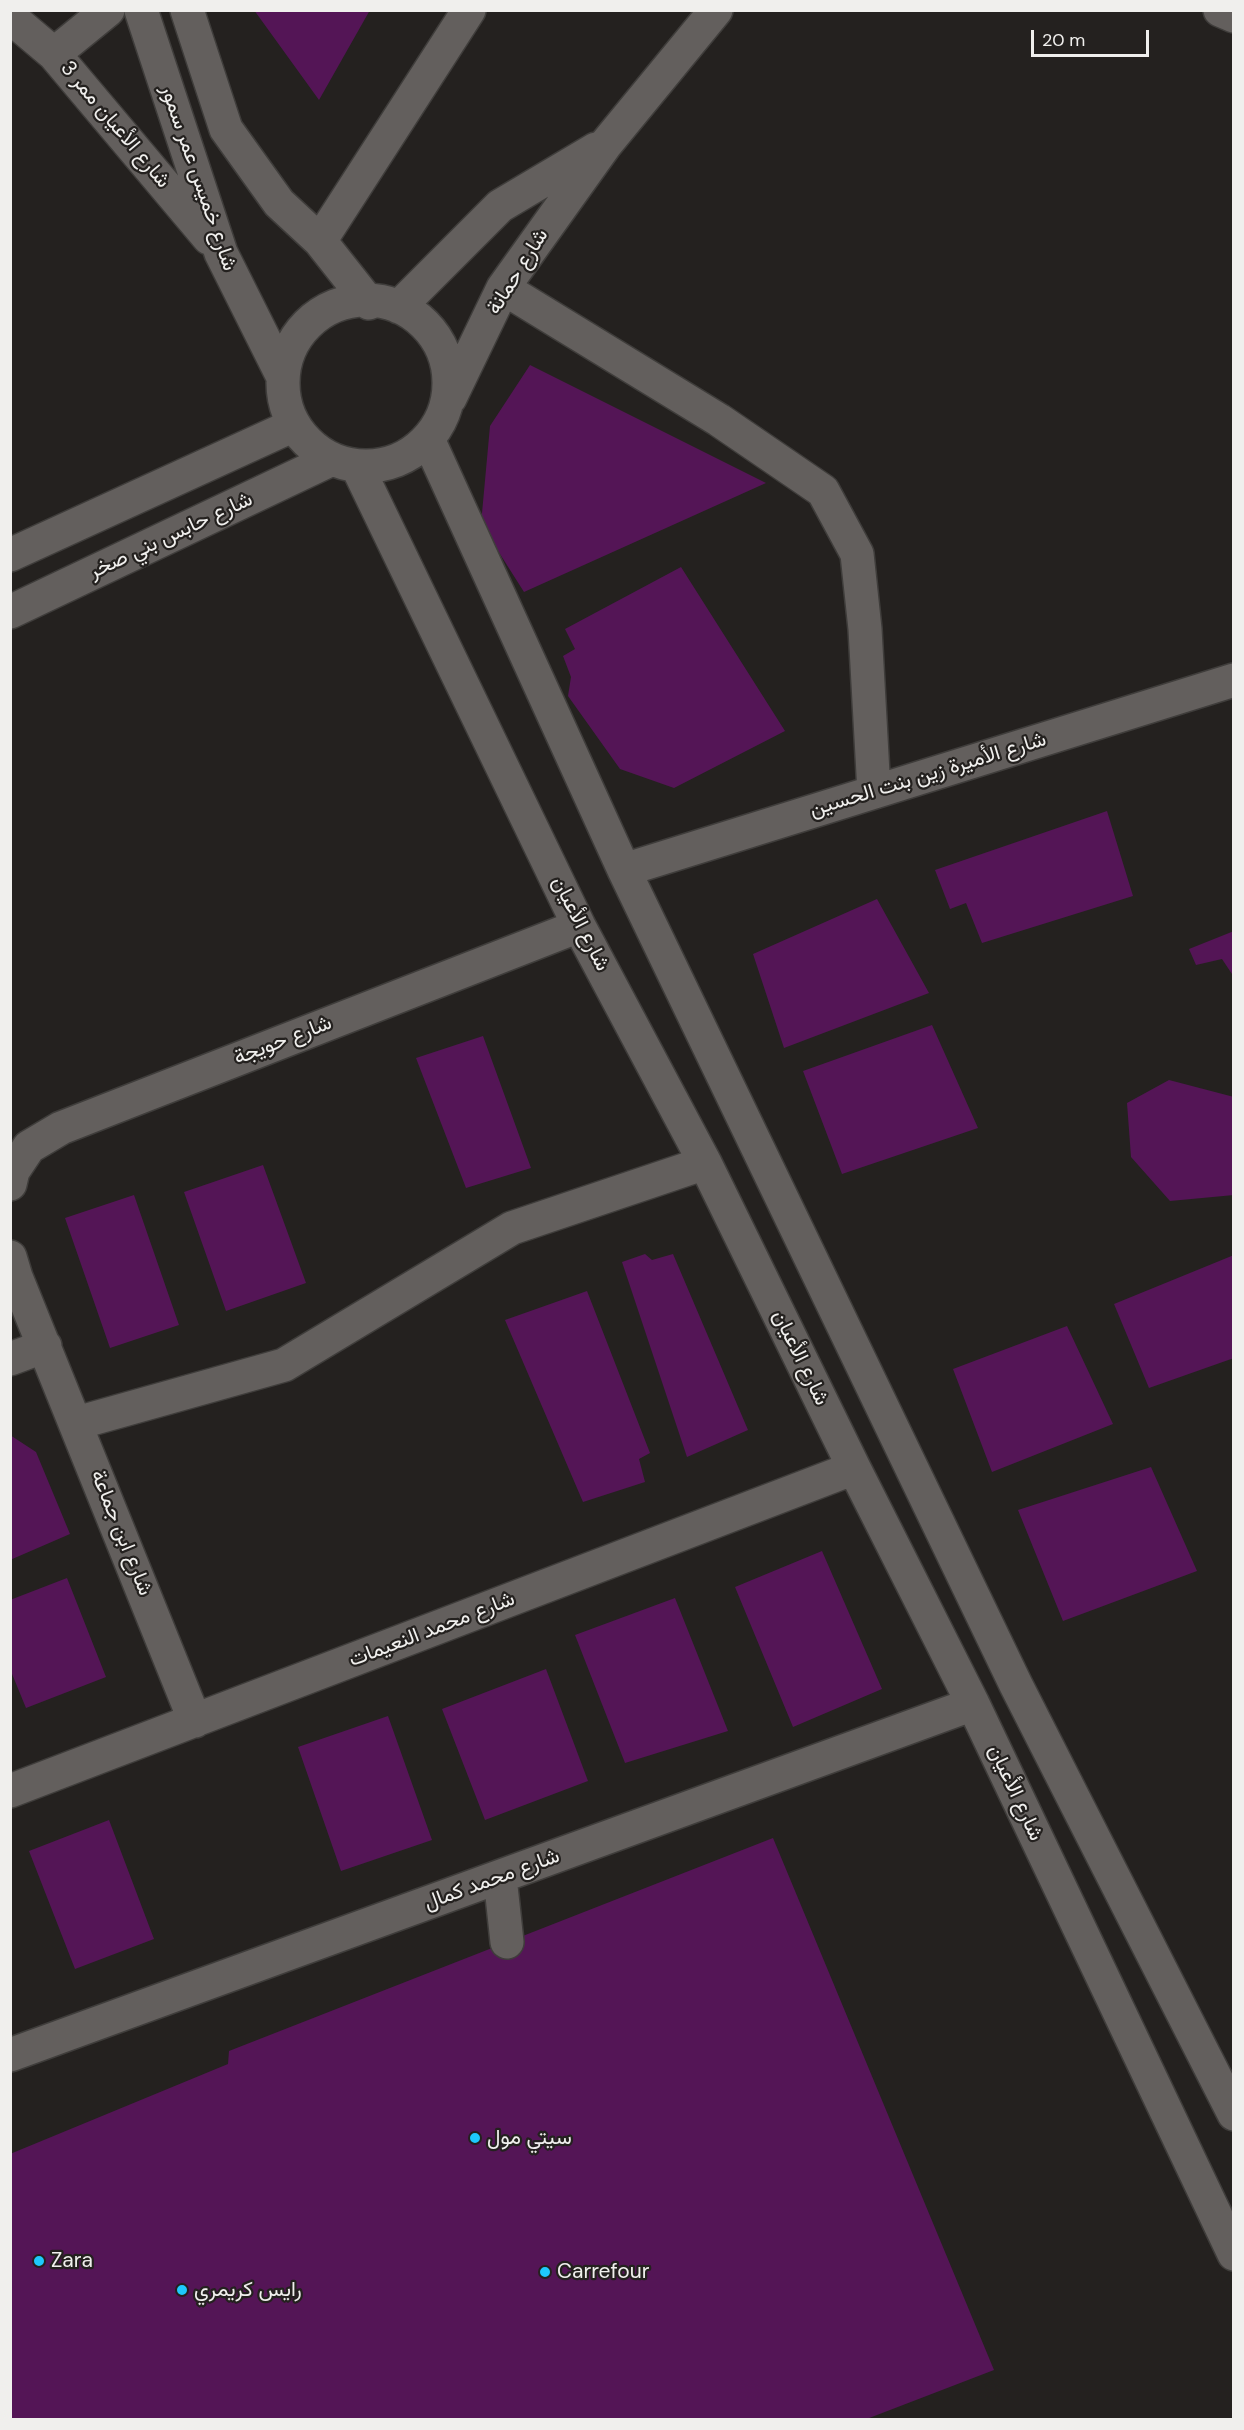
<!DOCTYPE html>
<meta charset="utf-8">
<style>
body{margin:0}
#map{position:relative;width:1244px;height:2430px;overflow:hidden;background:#24211f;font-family:"DM Sans",sans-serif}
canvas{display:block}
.frame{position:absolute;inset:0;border:12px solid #f0efed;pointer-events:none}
.scale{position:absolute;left:1031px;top:30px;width:118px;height:27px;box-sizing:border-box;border:3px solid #f0efed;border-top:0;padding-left:8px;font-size:18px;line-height:21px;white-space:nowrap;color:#f0efed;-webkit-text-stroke:4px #24211f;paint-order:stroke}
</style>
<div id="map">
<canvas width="1244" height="2430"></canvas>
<div class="frame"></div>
<div class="scale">20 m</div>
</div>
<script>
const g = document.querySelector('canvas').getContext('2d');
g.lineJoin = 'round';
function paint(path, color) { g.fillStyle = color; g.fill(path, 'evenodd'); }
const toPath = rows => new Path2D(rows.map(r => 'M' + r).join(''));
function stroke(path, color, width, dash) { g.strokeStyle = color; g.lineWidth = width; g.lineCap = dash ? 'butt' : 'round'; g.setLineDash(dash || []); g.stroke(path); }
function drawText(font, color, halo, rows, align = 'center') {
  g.font = font + ' "DM Sans",Vazirmatn,sans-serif'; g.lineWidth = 4.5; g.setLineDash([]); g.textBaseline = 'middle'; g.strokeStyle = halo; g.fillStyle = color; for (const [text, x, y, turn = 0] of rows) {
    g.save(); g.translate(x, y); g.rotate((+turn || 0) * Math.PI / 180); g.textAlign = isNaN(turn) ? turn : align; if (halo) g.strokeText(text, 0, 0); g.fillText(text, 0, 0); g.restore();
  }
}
paint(toPath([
 [254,10,370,10,319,100],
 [530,365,766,483,524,592,481,524,490,426],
 [681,567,785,731,674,788,620,769,568,696,571,677,563,656,575,649,565,629],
 [1107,811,1133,896,982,943,966,903,950,909,935,870],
 [877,899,929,993,784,1048,753,954],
 [1234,931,1234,977,1222,959,1196,965,1189,949],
 [932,1025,978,1128,842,1174,803,1071],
 [483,1036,531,1168,466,1188,416,1058],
 [1169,1080,1234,1097,1234,1195,1170,1201,1131,1157,1127,1103],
 [263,1165,306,1283,226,1311,184,1192],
 [134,1195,179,1325,110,1348,65,1218],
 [645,1254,652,1260,673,1254,748,1430,687,1457,622,1262],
 [1234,1255,1234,1358,1149,1388,1114,1304],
 [587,1291,650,1453,639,1459,645,1482,583,1502,505,1320],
 [1067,1326,1113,1424,992,1472,953,1369],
 [10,1435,36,1452,70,1534,10,1560],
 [1151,1467,1197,1571,1063,1621,1018,1510],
 [822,1551,882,1689,793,1727,735,1587],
 [67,1578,106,1677,26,1708,10,1669,10,1600],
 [675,1598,728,1731,625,1763,575,1635],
 [546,1669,588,1781,485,1820,442,1709],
 [388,1716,432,1840,341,1871,298,1747],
 [109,1820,154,1939,75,1969,29,1851],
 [773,1838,994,2370,864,2420,10,2420,10,2154,228,2064,229,2051]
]), '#541556');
const minor = toPath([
 [141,10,221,253,281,373],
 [187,10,226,129,279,203,320,241,369,303],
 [1220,10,1234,16],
 [10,17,54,54,209,238],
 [54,54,108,10],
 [320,241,469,10],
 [503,288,719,420,823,491,857,554,865,629,874,792],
 '283 383a83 83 0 1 1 166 0a83 83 0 1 1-166 0Z',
 [399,307,500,206,596,149],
 [450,398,503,288,606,144,716,10],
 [428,439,624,870,1016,1685,1234,2114],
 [357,466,579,926,705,1163,854,1468,973,1704,1234,2254],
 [10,555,294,425],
 [10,612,332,459],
 [624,870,1234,680],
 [10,1184,13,1171,29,1147,61,1128,579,926],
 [10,1257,16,1277,195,1721],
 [10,1359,45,1346],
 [77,1423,284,1365,512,1228,705,1163],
 [10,1791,854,1468],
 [500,1877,507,1942],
 [10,2055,973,1704]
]);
stroke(minor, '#3f3d3b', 36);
stroke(minor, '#635f5d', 33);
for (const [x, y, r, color] of [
 [475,2138,6,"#1ec9fd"],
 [39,2261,6,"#1ec9fd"],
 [545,2272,6,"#1ec9fd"],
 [182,2290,6,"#1ec9fd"]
]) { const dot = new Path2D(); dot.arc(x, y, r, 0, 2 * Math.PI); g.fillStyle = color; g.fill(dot); stroke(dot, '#24211f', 2); }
drawText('21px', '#f0efed', '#24211f', [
 ["شارع الأعيان ممر 3",115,125,50],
 ["شارع خميس عمر سمور",198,178,71],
 ["شارع حمانة",518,272,-58],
 ["شارع حابس بني صخر",171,536,-25],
 ["شارع الأميرة زين بنت الحسين",928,775,-17],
 ["شارع الأعيان",580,924,63],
 ["شارع حويجة",283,1041,-21],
 ["شارع الأعيان",800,1358,64],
 ["شارع ابن جماعة",121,1533,68],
 ["شارع محمد النعيمات",432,1630,-21],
 ["شارع الأعيان",1015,1793,65],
 ["شارع محمد كمال",492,1880,-20]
]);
drawText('21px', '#f0efed', '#24211f', [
 ["سيتي مول",487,2138],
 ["Zara",51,2261],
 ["Carrefour",557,2272],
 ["رايس كريمري",194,2290]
], 'left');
</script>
